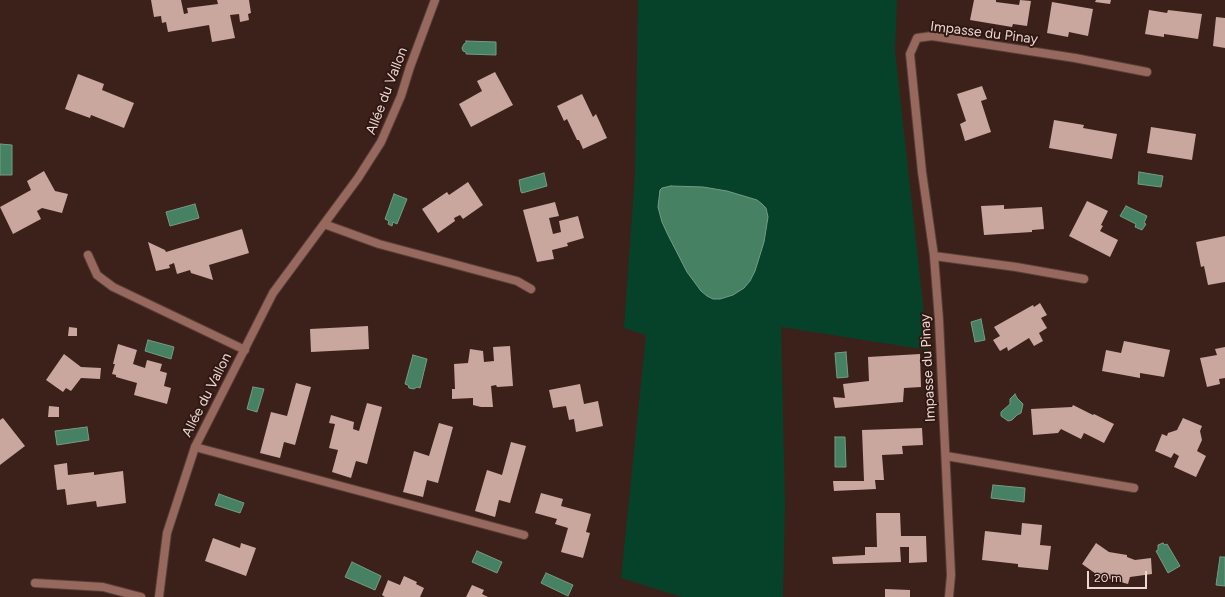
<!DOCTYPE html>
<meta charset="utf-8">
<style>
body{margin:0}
#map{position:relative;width:1225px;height:597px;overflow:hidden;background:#3c211b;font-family:Figtree,sans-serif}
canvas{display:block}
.scale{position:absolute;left:1087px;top:571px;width:60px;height:18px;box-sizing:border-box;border:2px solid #ead8d3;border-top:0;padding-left:5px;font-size:12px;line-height:14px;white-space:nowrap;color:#ead8d3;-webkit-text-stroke:3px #311712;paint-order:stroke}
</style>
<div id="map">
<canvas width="1225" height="597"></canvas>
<div class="scale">20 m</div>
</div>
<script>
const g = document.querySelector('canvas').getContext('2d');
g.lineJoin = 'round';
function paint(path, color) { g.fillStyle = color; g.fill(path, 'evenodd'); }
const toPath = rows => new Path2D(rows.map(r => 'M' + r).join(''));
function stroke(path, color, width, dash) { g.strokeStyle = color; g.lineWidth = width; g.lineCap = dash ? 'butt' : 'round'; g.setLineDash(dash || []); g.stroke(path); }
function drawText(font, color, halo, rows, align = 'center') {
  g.font = font + ' Figtree,sans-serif'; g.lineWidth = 4; g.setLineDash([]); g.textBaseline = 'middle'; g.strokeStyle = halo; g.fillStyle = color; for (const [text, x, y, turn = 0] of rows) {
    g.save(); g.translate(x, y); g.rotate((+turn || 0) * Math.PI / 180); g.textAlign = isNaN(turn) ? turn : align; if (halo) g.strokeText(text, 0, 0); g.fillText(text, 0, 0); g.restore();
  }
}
paint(toPath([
 [638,0,897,0,895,51,928,350,781,327,785,504,783,597,682,597,621,578,646,335,624,328,635,174]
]), '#06422a');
const water = toPath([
 [466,41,496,42,496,55,466,54,466,52,463,51,462,48,464,44,466,43,466,41],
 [0,144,12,145,12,175,0,175,0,144],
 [1139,172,1163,176,1161,187,1138,184,1139,172],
 [544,173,547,186,522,193,521,192,519,180,544,173],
 [671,186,703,187,727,191,757,200,762,204,766,208,768,217,764,242,755,271,750,281,744,288,733,295,720,299,713,299,707,296,701,291,687,272,668,235,662,222,658,207,660,190,662,188,671,186],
 [394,194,407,199,397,224,393,222,392,226,388,224,389,221,385,219,394,194],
 [195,204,199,218,170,226,166,212,195,204],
 [1126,206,1147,216,1144,223,1146,224,1142,230,1135,227,1136,224,1120,216,1126,206],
 [981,319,985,340,975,342,971,322,981,319],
 [148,340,174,347,171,359,145,351,148,340],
 [846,352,848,377,837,378,835,353,846,352],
 [413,355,427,359,420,388,417,387,414,389,409,388,408,385,405,384,413,355],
 [253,387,264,389,257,412,247,409,253,387],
 [1015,394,1017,398,1023,404,1021,413,1017,415,1012,420,1008,421,1001,416,1001,412,1010,404,1010,399,1015,394],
 [87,427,89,440,57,445,55,431,87,427],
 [835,437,845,437,846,467,835,467,835,437],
 [993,485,1025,488,1024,502,991,498,993,485],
 [219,494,244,503,240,513,215,505,219,494],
 [1163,543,1165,545,1167,544,1180,566,1168,573,1156,551,1158,550,1158,545,1163,543],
 [477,551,502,562,497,573,472,562,477,551],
 [1220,557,1225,557,1225,586,1216,585,1220,557],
 [352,562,381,576,375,590,345,577,352,562],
 [546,573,573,585,568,596,541,583,546,573]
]);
paint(water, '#458162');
stroke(water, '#769b84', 1);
paint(toPath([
 [151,0,181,0,184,14,188,13,187,8,218,4,217,0,249,0,251,13,248,14,249,20,240,22,239,14,230,15,235,38,212,42,209,25,168,32,166,22,162,23,161,16,154,17],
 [974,0,996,0,996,2,1019,5,1020,0,1031,1,1027,26,1013,24,1012,27,970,20],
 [1096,0,1111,0,1110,4,1095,2],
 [1052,2,1093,9,1088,36,1069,32,1068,37,1047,33],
 [1149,10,1167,13,1168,10,1202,14,1198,39,1164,34,1164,37,1145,34],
 [1216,17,1225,18,1225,48,1213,46],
 [495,72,513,105,471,127,459,104,482,91,477,81],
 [78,74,104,84,102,90,134,103,124,128,91,115,90,118,65,109],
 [982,86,987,99,981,101,991,132,965,141,960,124,966,121,957,94],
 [582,94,593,117,596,114,607,138,583,149,579,140,577,140,567,119,564,121,557,106],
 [1054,120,1084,125,1083,128,1117,134,1112,159,1049,148],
 [1151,127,1196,134,1192,160,1147,153],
 [44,171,55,191,68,194,62,213,42,208,37,211,41,219,13,234,0,207,31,190,27,181],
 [468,182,483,205,463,219,460,215,454,218,455,221,438,233,422,209,447,192,449,195],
 [1087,201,1108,211,1101,225,1103,226,1100,231,1118,240,1110,257,1069,236],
 [555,202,559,216,549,218,553,234,561,232,559,221,578,216,584,238,567,243,568,246,552,250,554,259,537,262,523,210],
 [1004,205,1004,209,1042,207,1044,229,1032,230,1032,232,984,235,981,206],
 [242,229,249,253,209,265,213,280,191,273,190,270,177,274,174,263,169,265,170,268,156,271,148,242,165,250,166,252],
 [1225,236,1225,282,1208,285,1204,266,1201,267,1196,242],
 [1040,303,1047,315,1041,318,1047,328,1039,333,1043,341,1034,346,1029,338,1008,351,1007,347,1000,351,993,340,1000,336,994,327,1033,305,1034,307],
 [368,326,369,349,311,352,310,329],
 [69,327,77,328,77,336,68,336],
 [1124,341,1170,350,1164,377,1140,373,1140,378,1102,371,1106,350,1121,353],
 [118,344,137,350,133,364,145,368,147,360,162,364,160,371,167,373,164,386,171,388,167,404,134,395,137,383,116,377,116,375,112,374,115,364,113,364],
 [510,346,513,386,497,387,496,385,491,386,493,407,481,407,473,405,473,398,452,399,452,389,455,389,454,364,468,363,470,349,483,351,484,362,494,361,493,347],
 [1225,347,1225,378,1219,379,1220,384,1207,387,1200,358,1217,355,1215,349],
 [64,354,81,367,101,368,100,379,81,378,71,391,66,388,63,392,46,380],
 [920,354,921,387,904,388,903,402,835,408,833,397,845,398,843,384,869,381,868,357],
 [296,383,311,387,295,445,284,442,280,458,260,453,271,412,287,416],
 [580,384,584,404,598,401,603,426,576,432,574,419,569,420,566,406,553,408,549,390],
 [367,403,382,407,367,464,356,461,351,478,332,472,338,450,329,448,335,424,329,423,331,415,354,422,353,429,359,431],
 [1073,405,1093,415,1094,414,1114,424,1104,443,1084,433,1081,439,1061,429,1058,433,1033,435,1031,409,1072,407],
 [49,406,59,407,59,417,48,417],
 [3,418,25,446,0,465,0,420],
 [1183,418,1202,426,1200,431,1202,440,1197,451,1206,456,1196,477,1174,467,1179,456,1174,453,1171,458,1155,451,1162,434,1167,436,1168,433,1177,430],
 [439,423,453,427,438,483,427,480,423,497,403,492,414,451,429,456],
 [922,428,923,445,902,446,903,454,882,455,884,480,875,480,876,489,834,491,833,481,864,481,862,430],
 [511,442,526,446,510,503,499,500,495,517,475,511,487,470,502,475],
 [67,463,68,475,94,472,94,475,123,471,126,503,97,507,96,501,67,505,65,489,57,490,54,465],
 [541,493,563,499,561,506,591,514,586,532,590,533,583,558,561,552,568,528,555,524,557,519,535,513],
 [876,513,900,513,901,536,926,536,927,562,909,563,909,547,900,547,901,562,833,564,832,557,865,555,865,547,877,547],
 [1022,523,1042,525,1040,545,1051,546,1048,570,1018,567,1018,564,982,560,985,531,1021,535],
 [213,538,240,548,241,543,256,548,246,576,205,561],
 [1096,543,1109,552,1127,555,1127,557,1135,560,1151,558,1152,574,1130,577,1128,584,1099,576,1082,564],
 [404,576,417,582,416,584,424,588,420,597,385,597,382,595,388,580,400,585],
 [472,585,484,590,482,594,488,597,466,597],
 [885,589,910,590,910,597,885,597]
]), '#c9a69e');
const lane = toPath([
 [324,224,379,244,517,281,531,289],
 [88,255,97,275,113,287,245,350],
 [195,447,524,535],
 [35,583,103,587,141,597]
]);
const street = toPath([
 [934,256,1016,267,1084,279],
 [946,456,1134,488],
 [159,597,167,533,195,447,273,293,358,178,381,142,401,96,410,67,435,0],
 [949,597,951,575,939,320,934,256,922,172,910,54,917,38,932,36,1075,58,1147,72]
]);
stroke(lane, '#583e38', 10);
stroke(street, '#583e38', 10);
stroke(lane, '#96685e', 8);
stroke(street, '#96685e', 8);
drawText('14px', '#ead8d3', '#311712', [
 ["Impasse du Pinay",984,33,7],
 ["Allée du Vallon",387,91,-69],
 ["Impasse du Pinay",928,368,-93],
 ["Allée du Vallon",207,395,-63]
]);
</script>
